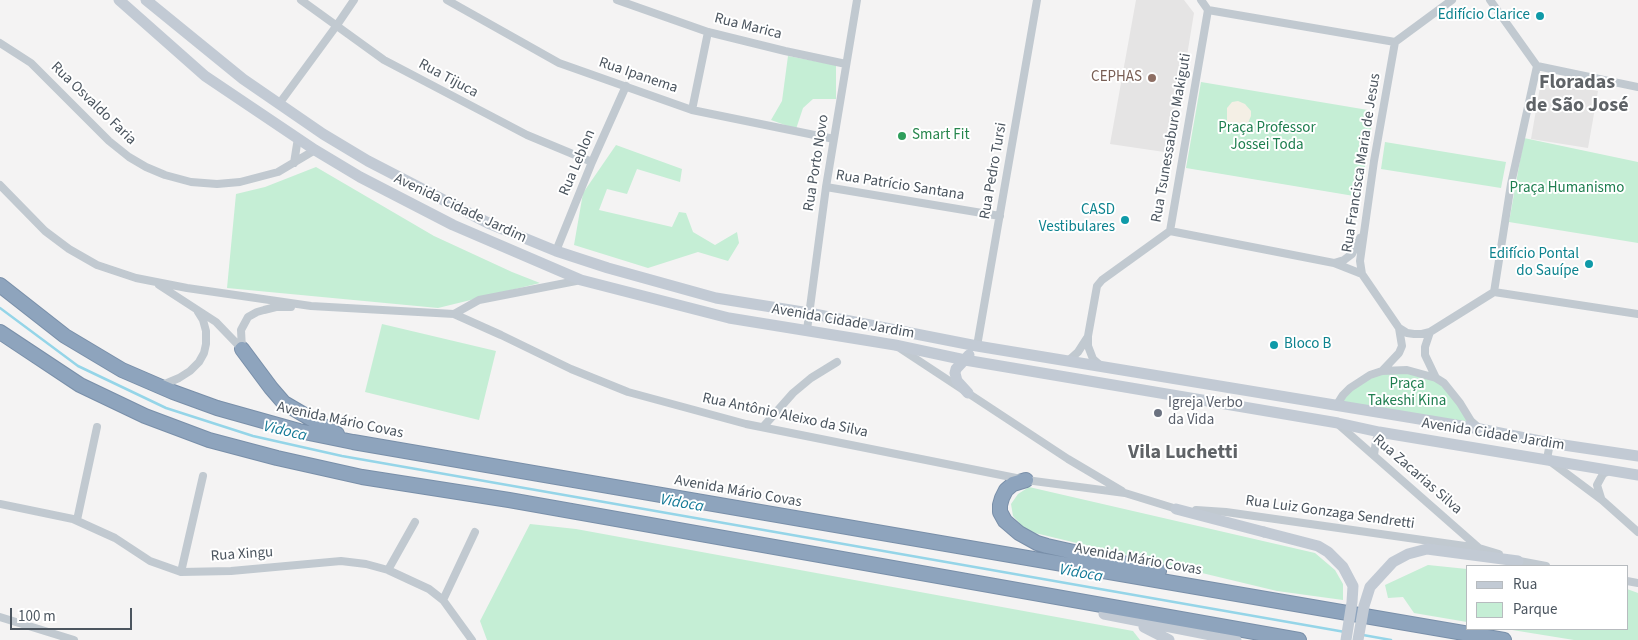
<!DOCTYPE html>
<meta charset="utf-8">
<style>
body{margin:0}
#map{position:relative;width:1638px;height:640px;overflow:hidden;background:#f4f3f3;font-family:"Source Sans 3",sans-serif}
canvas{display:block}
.legend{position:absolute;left:1466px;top:565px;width:162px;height:65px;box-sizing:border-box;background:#fff;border:1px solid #b7bbbf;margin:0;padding:6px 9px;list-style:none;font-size:15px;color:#4b555f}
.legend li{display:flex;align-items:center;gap:10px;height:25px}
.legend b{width:25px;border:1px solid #b7bbbf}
.scale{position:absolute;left:10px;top:608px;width:122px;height:22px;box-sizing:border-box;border:2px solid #4b555f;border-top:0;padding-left:6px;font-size:15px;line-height:18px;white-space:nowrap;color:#4b555f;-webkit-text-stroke:4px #fff;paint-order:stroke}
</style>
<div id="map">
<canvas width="1638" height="640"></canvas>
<ul class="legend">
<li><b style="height:6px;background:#c2cad4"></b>Rua</li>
<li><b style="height:14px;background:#c5eed5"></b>Parque</li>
</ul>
<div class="scale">100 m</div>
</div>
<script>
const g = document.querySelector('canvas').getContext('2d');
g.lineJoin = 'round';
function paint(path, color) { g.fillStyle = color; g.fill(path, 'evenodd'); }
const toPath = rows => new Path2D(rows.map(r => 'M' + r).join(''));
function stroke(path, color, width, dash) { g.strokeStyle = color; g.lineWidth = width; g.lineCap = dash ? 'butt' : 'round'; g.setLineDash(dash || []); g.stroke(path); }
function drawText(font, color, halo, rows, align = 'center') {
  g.font = font + ' "Source Sans 3",sans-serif'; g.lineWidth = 4; g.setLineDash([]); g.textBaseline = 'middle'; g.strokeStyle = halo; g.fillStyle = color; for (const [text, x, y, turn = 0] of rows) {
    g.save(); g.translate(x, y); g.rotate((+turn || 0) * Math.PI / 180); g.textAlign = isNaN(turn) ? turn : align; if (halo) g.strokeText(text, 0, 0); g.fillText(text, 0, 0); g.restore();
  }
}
paint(toPath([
 [1136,0,1184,0,1194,13,1171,153,1110,144],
 [1541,81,1598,91,1588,148,1531,139]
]), '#e5e4e4');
paint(toPath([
 [788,56,836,65,836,99,813,99,803,108,796,129,771,120,782,101],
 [1201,82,1374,111,1360,197,1186,168],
 [1524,138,1638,162,1638,243,1509,222],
 [1385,142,1506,162,1501,188,1381,169],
 [616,145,682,169,680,182,637,169,627,194,607,189,599,210,672,227,679,212,686,213,693,232,715,245,737,232,739,243,728,261,698,252,648,268,574,245,583,193],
 [316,167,434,236,512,272,540,283,438,308,227,288,236,194,265,187],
 [382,324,496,351,479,420,365,392],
 [1396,369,1436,378,1480,429,1336,406,1361,380],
 [1029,487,1315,553,1335,570,1343,584,1343,600,1277,591,1035,533,1024,528,1013,516,1011,504,1018,494],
 [530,524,576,529,1133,631,1140,640,487,640,480,621],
 [1428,565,1467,569,1467,622,1414,613,1403,597,1388,598,1385,585],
 [1627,589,1638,593,1638,640,1574,640,1506,629,1627,629]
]), '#c5eed5');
paint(toPath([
 [1238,101,1245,104,1251,111,1251,116,1248,123,1238,131,1233,131,1229,129,1227,125,1227,108,1232,102]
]), '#f4efe5');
stroke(toPath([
 [0,308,78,366,166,408,253,436,342,456,1345,632],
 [1363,635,1391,640]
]), '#95d5e8', 2.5);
const motorway = toPath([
 [0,285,65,336,122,370,173,392,217,408,299,431,353,442,1504,640],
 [0,332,80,385,145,416,209,440,277,458,362,477,509,500,1299,640],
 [242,349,271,388,284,403,337,434],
 [1026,480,1013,484,1006,490,1002,498,1000,505,1000,512,1005,521,1019,533,1037,543,1047,546,1159,571]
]);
stroke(motorway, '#798fa9', 16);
stroke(toPath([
 [301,0,384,60,527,135,592,162],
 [447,0,559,63,692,110,834,139],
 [617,0,708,32,785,51,846,64],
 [1208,10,1395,42],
 [0,43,31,63,109,141,129,157,146,167,165,175,191,182,217,184,240,182,278,172,315,150],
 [1537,66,1638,87],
 [279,104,337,25,354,0],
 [692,110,708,32],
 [294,163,298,138],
 [0,185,45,231,69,249,97,265,136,278,187,288,311,306,454,314,479,300,581,280],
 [826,187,1000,216],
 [1170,231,1334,263,1362,274],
 [556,251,592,162,626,86],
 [1334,263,1344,260,1352,254,1360,238],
 [159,285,216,322,242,349],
 [1494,292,1638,314],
 [454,314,501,335,571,369,628,392,746,424,1026,480,1125,493,1180,510],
 [1399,328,1407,333,1414,334,1422,334,1430,332],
 [807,330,826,187,857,0],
 [977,346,1037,0],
 [242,349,241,330,248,317,257,312,264,310,276,307,291,307],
 [901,349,1068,459,1122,491],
 [1068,361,1078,352,1087,338],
 [1100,365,1093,359,1088,346,1088,336,1097,286,1102,280,1170,231,1208,10,1201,0],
 [1382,371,1399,353,1402,346,1399,328,1362,274,1360,261,1374,161,1395,42,1452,0],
 [1436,378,1425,355,1425,347,1430,332,1494,292,1511,184,1537,66,1490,0],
 [160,386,179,378,190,371,199,362,204,353,206,344,206,331,203,320,198,312],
 [1336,406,1343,395,1350,388,1370,375,1382,371,1407,370,1436,378,1444,383,1460,403,1471,421,1479,428],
 [1339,425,1479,548],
 [763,427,793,393,811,378,837,362],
 [1550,443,1547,459,1602,500,1638,532],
 [1374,455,1376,441,1379,432],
 [1601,498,1597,485,1603,474,1611,470],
 [0,504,73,519,115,538,150,561,181,572,231,571,341,561,366,564,388,570,429,589,443,600,472,640],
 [1196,510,1226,512,1479,548,1499,554],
 [77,520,97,427],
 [1514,560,1546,566],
 [388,570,415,522],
 [181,572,203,476],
 [1627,581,1638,583],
 [443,600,475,532],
 [0,617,74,640]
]), '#c1c9d0', 8);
stroke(toPath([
 [119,0,205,76,315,150,360,177,453,225,581,280,729,318,895,345,965,360,1338,423,1379,432,1638,475],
 [146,0,243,79,323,134,368,161,490,224,556,251,608,268,716,298,809,313,977,346,1480,429,1550,443,1638,456],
 [968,393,957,381,955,373,956,369,969,355],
 [1176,509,1264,532],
 [1104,614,1236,640],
 [1144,627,1169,640]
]), '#c2cad4', 11);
stroke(motorway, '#8ea4bd', 14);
stroke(toPath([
 [1264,532,1318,546,1328,552,1343,567,1353,586,1352,602,1346,640],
 [1358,640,1364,606,1370,587,1393,562,1408,554,1427,549,1518,561]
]), '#c2cad4', 11);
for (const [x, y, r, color] of [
 [1540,16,5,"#0f9aa8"],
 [1152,78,5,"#8d6e63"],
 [902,136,5,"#2e9e5b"],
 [1125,220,5,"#0f9aa8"],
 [1589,264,5,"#0f9aa8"],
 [1274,345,5,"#0f9aa8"],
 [1158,413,5,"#6b7280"]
]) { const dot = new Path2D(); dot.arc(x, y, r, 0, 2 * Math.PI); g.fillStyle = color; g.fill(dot); stroke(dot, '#fff', 2); }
drawText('15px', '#0d838f', '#fff', [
 ["Edifício Clarice",1530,16],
 ["CASD",1115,211],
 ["Vestibulares",1115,228],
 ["Edifício Pontal",1579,255],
 ["do Sauípe",1579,272],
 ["Bloco B",1284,345,"left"]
], 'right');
drawText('15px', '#4b555f', '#fff', [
 ["Rua Marica",748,27,14],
 ["Rua Ipanema",638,76,19],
 ["Rua Tijuca",448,79,28],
 ["Rua Osvaldo Faria",93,104,44],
 ["Rua Tsunessaburo Makiguti",1172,138,-80],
 ["Rua Leblon",578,163,-67],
 ["Rua Porto Novo",817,163,-81],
 ["Rua Francisca Maria de Jesus",1362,163,-81],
 ["Rua Pedro Tursi",994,171,-80],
 ["Rua Patrício Santana",900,186,9],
 ["Avenida Cidade Jardim",460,209,25],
 ["Avenida Cidade Jardim",843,322,10],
 ["Rua Antônio Aleixo da Silva",785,416,12],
 ["Avenida Mário Covas",340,421,12],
 ["Avenida Cidade Jardim",1493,435,9],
 ["Rua Zacarias Silva",1417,475,41],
 ["Avenida Mário Covas",738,492,10],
 ["Rua Luiz Gonzaga Sendretti",1330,513,8],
 ["Rua Xingu",242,555,-4],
 ["Avenida Mário Covas",1138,560,10]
]);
drawText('15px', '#785e54', '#fff', [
 ["CEPHAS",1142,78]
], 'right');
drawText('15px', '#1e7e4f', '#fff', [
 ["Praça Professor",1267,129],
 ["Jossei Toda",1267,146],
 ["Praça Humanismo",1567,189],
 ["Praça",1407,385],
 ["Takeshi Kina",1407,402]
]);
drawText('15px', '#27864d', '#fff', [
 ["Smart Fit",912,136]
], 'left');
drawText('15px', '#5b616d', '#fff', [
 ["Igreja Verbo",1168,404],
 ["da Vida",1168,421]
], 'left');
drawText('italic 16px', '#167b98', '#fff', [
 ["Vidoca",285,432,13],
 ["Vidoca",682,504,10],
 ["Vidoca",1081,574,10]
]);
drawText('bold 20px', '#5f6367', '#fff', [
 ["Floradas",1577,84],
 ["de São José",1577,107],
 ["Vila Luchetti",1183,454]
]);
</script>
